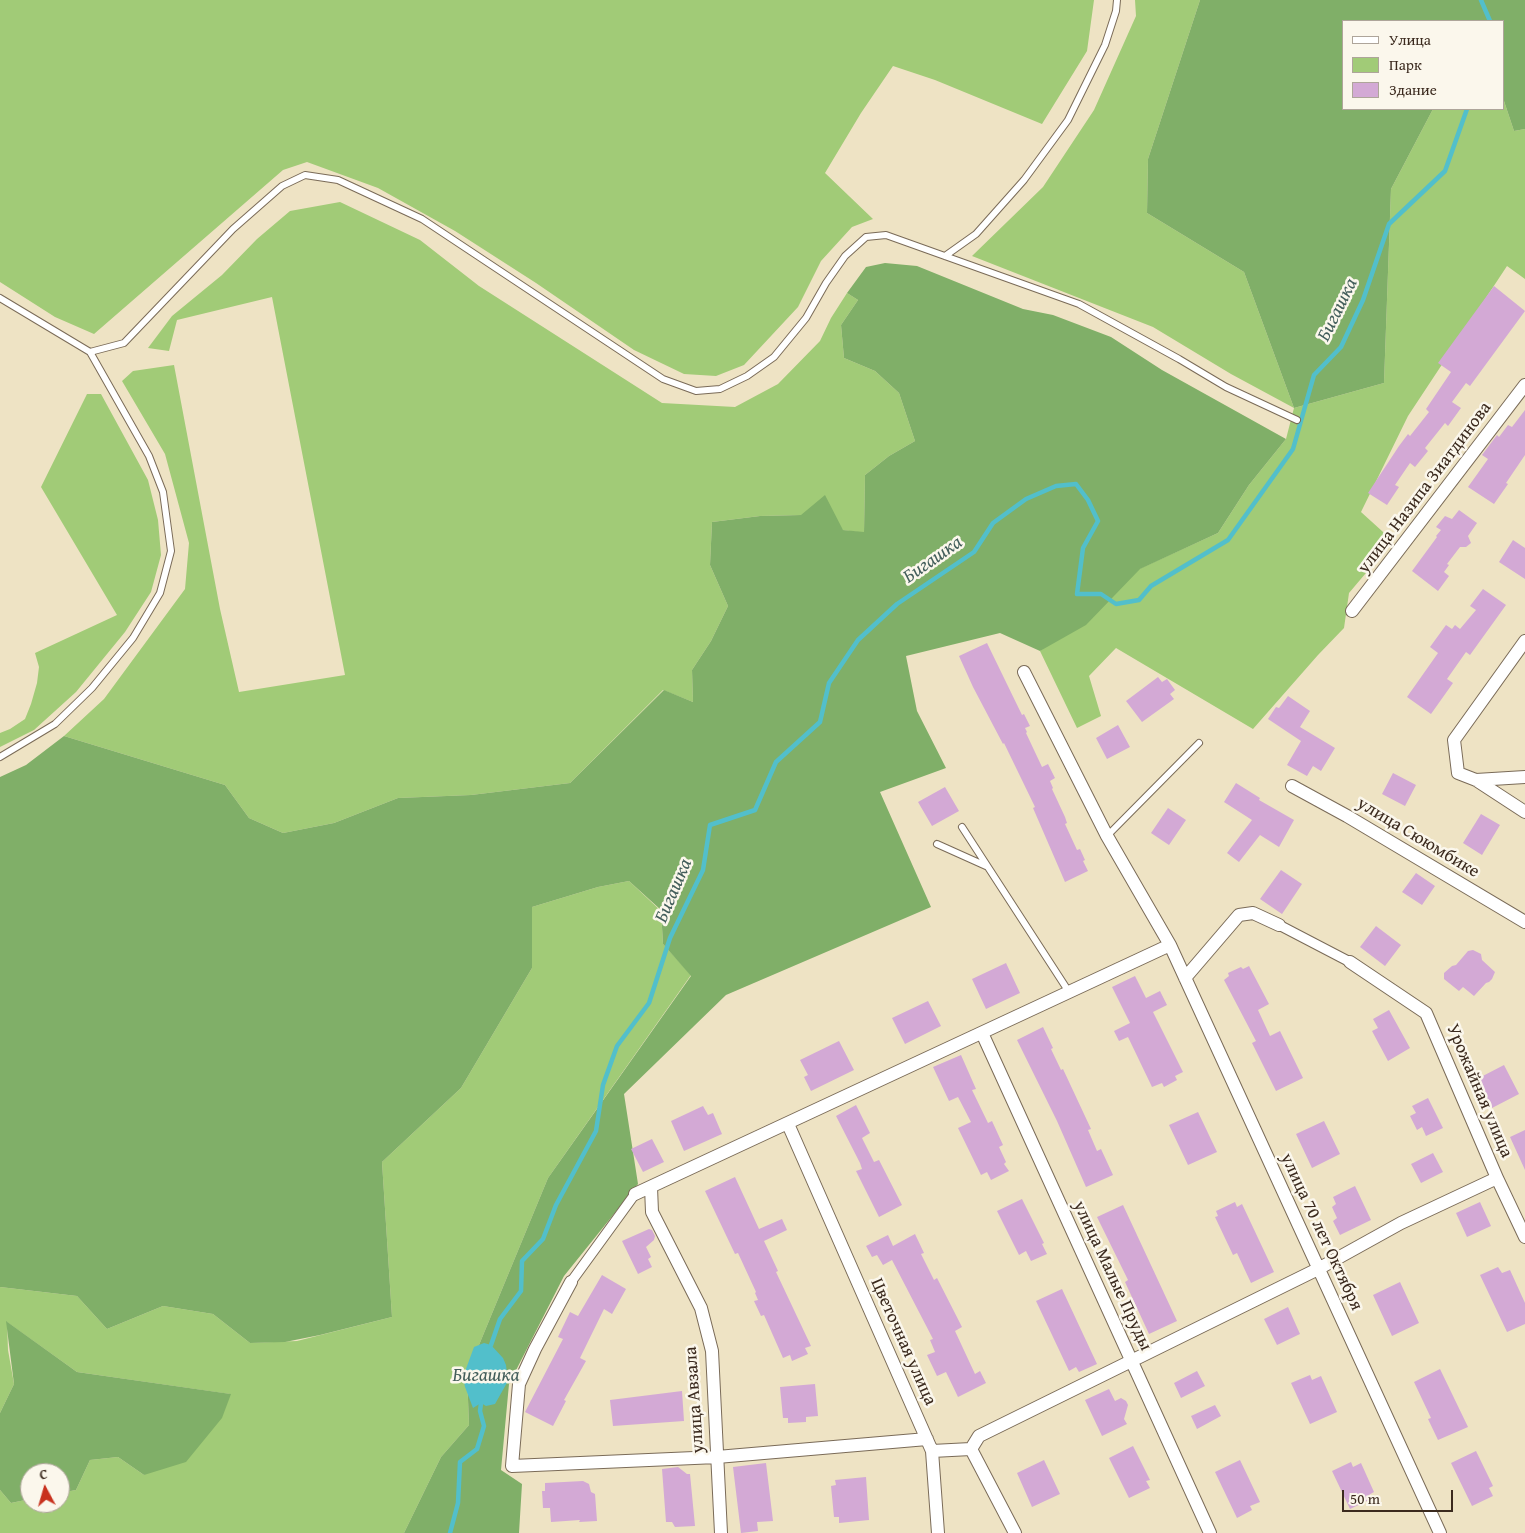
<!DOCTYPE html>
<meta charset="utf-8">
<style>
body{margin:0}
#map{position:relative;width:1525px;height:1533px;overflow:hidden;background:#eee3c4;font-family:"Gentium Book Plus",serif}
canvas{display:block}
.legend{position:absolute;left:1342px;top:20px;width:162px;height:90px;box-sizing:border-box;background:#fbf7ec;border:1px solid #aea59a;margin:0;padding:6px 9px;list-style:none;font-size:15px;color:#3b2a1e}
.legend li{display:flex;align-items:center;gap:10px;height:25px}
.legend b{width:25px;border:1px solid #aea59a}
.north{position:absolute;left:20px;top:1463px;width:50px;height:50px;box-sizing:border-box;background:#fbf7ec;border:1px solid #aea59a;border-radius:50%;rotate:354deg;font-size:14px;font-weight:700;line-height:20px;text-align:center;color:#3b2a1e}
.north::after{content:'';display:block;margin:auto;width:18px;height:22px;background:#c8321e;clip-path:polygon(50% 0,100% 100%,50% 72%,0 100%)}
.scale{position:absolute;left:1342px;top:1490px;width:111px;height:22px;box-sizing:border-box;border:2px solid #3b2a1e;border-top:0;padding-left:6px;font-size:15px;line-height:18px;white-space:nowrap;color:#3b2a1e;-webkit-text-stroke:4px #fbf7ec;paint-order:stroke}
</style>
<div id="map">
<canvas width="1525" height="1533"></canvas>
<ul class="legend">
<li><b style="height:6px;background:#fff"></b>Улица</li>
<li><b style="height:14px;background:#a1cb77"></b>Парк</li>
<li><b style="height:14px;background:#d3a9d5"></b>Здание</li>
</ul>
<div class="north">С</div>
<div class="scale">50 m</div>
</div>
<script>
const g = document.querySelector('canvas').getContext('2d');
g.lineJoin = 'round';
function paint(path, color) { g.fillStyle = color; g.fill(path, 'evenodd'); }
const toPath = rows => new Path2D(rows.map(r => 'M' + r).join(''));
function stroke(path, color, width, dash) { g.strokeStyle = color; g.lineWidth = width; g.lineCap = dash ? 'butt' : 'round'; g.setLineDash(dash || []); g.stroke(path); }
function drawText(font, color, halo, rows, align = 'center') {
  g.font = font + ' "Gentium Book Plus",serif'; g.lineWidth = 5; g.setLineDash([]); g.textBaseline = 'middle'; g.strokeStyle = halo; g.fillStyle = color; for (const [text, x, y, turn = 0] of rows) {
    g.save(); g.translate(x, y); g.rotate((+turn || 0) * Math.PI / 180); g.textAlign = isNaN(turn) ? turn : align; if (halo) g.strokeText(text, 0, 0); g.fillText(text, 0, 0); g.restore();
  }
}
paint(toPath([
 [0,0,1094,0,1087,51,1042,124,935,80,893,66,861,113,825,173,873,219,852,227,821,261,798,307,744,365,716,376,684,374,634,350,536,283,455,231,378,188,307,162,283,170,94,334,55,317,0,282],
 [1135,0,1200,0,1148,159,1147,213,1244,272,1294,408,1384,383,1391,189,1433,109,1504,109,1504,101,1514,131,1525,129,1525,279,1507,266,1408,416,1361,512,1393,541,1349,593,1344,628,1318,655,1253,729,1116,648,1089,676,1101,716,1077,728,1040,651,1139,569,1218,533,1249,485,1286,439,1294,408,1231,374,1153,327,972,256,1043,187,1094,110,1136,16],
 [340,202,420,240,479,286,662,403,735,407,778,384,820,341,831,318,847,293,858,300,841,325,844,358,875,371,899,393,915,441,889,456,865,475,864,533,843,530,801,515,760,516,712,522,710,565,728,606,711,641,692,670,693,702,663,690,570,783,471,795,398,798,334,823,283,833,249,818,225,785,64,736,104,699,185,589,189,543,165,454,122,381,133,371,174,365,220,609,239,692,345,675,272,297,177,320,169,351,148,348,172,316,222,275,257,239,290,211],
 [87,394,101,394,148,480,158,520,161,555,151,592,125,632,76,692,34,730,0,747,0,733,10,729,25,719,31,704,37,683,39,667,35,653,117,615,41,487],
 [629,881,661,911,663,944,691,975,548,1178,467,1374,469,1425,441,1457,404,1533,0,1533,0,1490,11,1503,30,1499,30,1503,60,1503,60,1493,76,1490,90,1460,118,1457,144,1475,230,1394,77,1372,7,1322,8,1350,14,1384,0,1413,0,1287,77,1296,107,1329,163,1306,213,1314,250,1343,297,1341,392,1317,382,1162,461,1088,532,968,532,907,598,887]
]), '#a1cb77');
paint(toPath([
 [1200,0,1525,0,1525,129,1514,131,1504,101,1504,21,1344,21,1344,109,1433,109,1391,189,1384,383,1294,408,1244,272,1147,213,1148,159],
 [885,263,917,266,1023,309,1053,315,1111,337,1162,370,1286,439,1249,485,1218,533,1140,569,1086,625,1040,651,1000,633,906,656,917,711,946,768,880,792,931,907,726,995,624,1094,638,1184,564,1276,509,1384,501,1470,522,1484,519,1533,404,1533,441,1457,469,1425,467,1374,548,1178,691,976,663,944,661,910,629,881,598,887,532,907,532,968,461,1088,382,1162,392,1317,320,1335,285,1342,250,1343,213,1314,163,1306,107,1329,77,1296,0,1287,0,777,26,765,64,736,225,785,249,818,283,833,334,823,398,798,471,795,570,783,664,690,693,702,692,670,711,641,728,606,710,565,712,522,760,516,801,515,825,495,843,530,864,532,865,475,889,456,915,441,899,393,875,371,844,358,841,325,858,300,847,293,866,267],
 [6,1321,77,1372,231,1394,222,1418,186,1462,144,1475,118,1457,90,1460,76,1490,60,1493,60,1473,30,1473,30,1499,11,1503,0,1490,0,1413,14,1384]
]), '#80af68');
paint(toPath([
 [484,1343,491,1345,503,1358,506,1365,508,1381,495,1404,486,1406,481,1403,473,1408,465,1387,463,1377,474,1347]
]), '#52bfcb');
stroke(toPath([
 [1481,0,1490,21],
 [491,1345,500,1319,521,1291,522,1261,543,1239,556,1205,596,1131,603,1085,617,1046,649,1003,670,938,703,870,710,825,755,810,776,762,820,722,829,683,858,640,897,604,974,552,993,523,1026,499,1056,486,1076,484,1088,500,1098,521,1083,548,1077,594,1101,594,1116,604,1139,600,1151,586,1228,540,1293,449,1314,375,1341,347,1363,300,1389,224,1445,171,1467,109],
 [450,1533,458,1503,460,1462,477,1449,484,1426,480,1411,481,1403]
]), '#52bfcb', 4.5);
paint(toPath([
 [1494,286,1525,311,1470,386,1466,383,1452,402,1461,408,1448,426,1445,423,1425,448,1428,451,1415,467,1410,463,1395,485,1399,487,1387,505,1368,493,1399,446,1408,434,1410,436,1429,412,1426,409,1451,372,1438,363],
 [1525,410,1525,455,1506,483,1508,484,1494,504,1468,487,1488,459,1482,455,1497,435,1499,437,1508,425,1512,427],
 [1459,510,1477,523,1468,536,1471,543,1466,547,1460,547,1447,564,1449,565,1444,572,1449,576,1438,591,1412,571,1437,537,1436,536,1441,530,1436,527,1445,516,1452,519],
 [1513,540,1525,548,1525,579,1499,562],
 [1483,589,1506,605,1470,655,1466,652,1447,679,1453,683,1431,714,1407,697,1438,653,1430,647,1446,625,1452,629,1455,625,1460,629,1476,610,1470,606],
 [987,643,1022,715,1024,714,1030,726,1025,728,1027,732,1026,733,1042,767,1048,764,1055,778,1050,781,1053,788,1052,789,1065,817,1067,823,1065,824,1077,850,1080,849,1085,860,1083,861,1088,871,1065,882,1033,808,1035,807,1004,743,1003,744,973,687,959,656],
 [1158,677,1162,682,1167,679,1175,690,1170,694,1174,699,1142,722,1126,701],
 [1288,696,1310,711,1300,727,1335,748,1321,771,1313,766,1307,776,1287,765,1301,741,1268,719,1276,707,1279,708],
 [1118,725,1130,747,1107,759,1096,738],
 [1393,773,1416,785,1405,806,1382,794],
 [1236,783,1260,798,1259,800,1294,820,1279,847,1260,835,1239,862,1227,853,1252,820,1224,802],
 [945,787,959,811,932,826,918,802],
 [1168,808,1186,820,1169,845,1151,833],
 [1481,814,1500,825,1482,855,1463,843],
 [1281,870,1302,884,1282,914,1260,899],
 [1416,873,1435,886,1422,905,1402,892],
 [1376,926,1401,945,1385,966,1360,947],
 [1473,950,1481,954,1482,960,1495,972,1492,979,1489,982,1486,983,1474,996,1463,987,1459,991,1444,979,1444,973,1452,966,1456,965,1468,951],
 [1006,963,1020,993,986,1009,972,979],
 [1249,966,1269,1004,1258,1010,1270,1036,1280,1031,1303,1078,1276,1091,1252,1043,1256,1041,1224,980,1229,976,1228,973,1241,967,1243,969],
 [1135,976,1146,998,1160,991,1167,1005,1153,1012,1183,1072,1175,1076,1177,1080,1164,1087,1162,1083,1152,1087,1128,1037,1119,1041,1114,1031,1130,1023,1112,987],
 [928,1001,941,1026,905,1044,892,1018],
 [1389,1010,1410,1048,1388,1061,1372,1031,1378,1028,1373,1019],
 [1043,1027,1053,1048,1051,1049,1061,1070,1063,1069,1091,1129,1088,1130,1097,1151,1101,1149,1113,1175,1086,1187,1057,1121,1017,1040],
 [839,1041,854,1070,811,1091,804,1077,808,1075,800,1060],
 [961,1055,976,1089,972,1090,988,1123,992,1121,1003,1145,999,1147,1006,1162,1004,1164,1009,1171,991,1180,987,1172,981,1175,958,1128,971,1122,958,1097,949,1101,933,1067],
 [1504,1065,1519,1094,1492,1108,1477,1079],
 [1428,1098,1443,1128,1426,1136,1422,1127,1417,1130,1410,1116,1416,1113,1412,1106],
 [856,1105,870,1133,862,1138,874,1162,879,1160,902,1205,879,1217,856,1171,862,1169,860,1163,836,1116],
 [703,1106,708,1115,713,1113,722,1134,684,1151,671,1121],
 [1198,1112,1217,1152,1188,1165,1169,1125],
 [1324,1121,1340,1154,1312,1168,1296,1134],
 [1525,1130,1525,1170,1510,1137],
 [652,1139,664,1162,643,1172,631,1149],
 [1433,1153,1443,1172,1421,1183,1411,1164],
 [735,1177,759,1229,782,1219,787,1230,764,1241,778,1271,776,1272,811,1346,805,1348,808,1354,792,1361,790,1355,783,1358,764,1315,761,1316,754,1301,758,1300,755,1293,756,1292,738,1253,735,1254,705,1191],
 [1355,1186,1371,1220,1340,1235,1333,1221,1337,1218,1332,1207,1336,1204,1333,1197],
 [1022,1199,1044,1243,1042,1244,1047,1254,1031,1261,1026,1251,1019,1255,997,1211],
 [1235,1202,1237,1207,1242,1204,1274,1272,1251,1283,1237,1253,1233,1255,1215,1217,1218,1216,1216,1211],
 [1480,1202,1491,1226,1467,1237,1456,1213],
 [1123,1205,1177,1321,1149,1334,1125,1282,1128,1280,1097,1217],
 [649,1229,652,1230,655,1236,654,1240,646,1247,651,1257,648,1259,652,1267,638,1274,622,1241],
 [915,1234,924,1253,921,1254,934,1280,937,1278,962,1327,955,1331,975,1374,980,1371,986,1383,958,1397,946,1372,937,1376,927,1355,935,1352,930,1340,933,1339,892,1260,883,1265,877,1255,872,1257,866,1246,888,1235,893,1246],
 [1498,1267,1502,1273,1510,1270,1525,1303,1525,1324,1507,1332,1480,1275],
 [602,1275,626,1289,612,1314,604,1309,580,1358,586,1361,564,1400,566,1401,553,1426,525,1412,563,1339,558,1337,570,1312,578,1316],
 [1400,1282,1419,1323,1392,1336,1373,1295],
 [1062,1289,1097,1364,1079,1372,1076,1367,1069,1371,1036,1301],
 [1288,1307,1300,1334,1277,1345,1264,1319],
 [1440,1369,1468,1427,1438,1440,1428,1419,1431,1418,1414,1382],
 [1197,1371,1205,1386,1181,1398,1174,1383],
 [1310,1375,1312,1380,1321,1376,1337,1412,1310,1424,1291,1383],
 [815,1384,818,1416,806,1417,806,1422,788,1423,788,1418,783,1418,780,1387],
 [1109,1389,1115,1401,1121,1398,1126,1401,1128,1405,1124,1419,1127,1424,1102,1436,1085,1400],
 [682,1391,684,1421,613,1426,610,1400],
 [1215,1405,1221,1416,1197,1429,1191,1416],
 [1133,1446,1150,1480,1146,1481,1150,1488,1129,1498,1109,1458],
 [1476,1451,1493,1486,1489,1488,1493,1496,1472,1506,1451,1463],
 [1044,1460,1060,1494,1032,1507,1017,1473],
 [1240,1460,1260,1502,1250,1506,1252,1510,1237,1518,1215,1472],
 [1351,1462,1353,1467,1361,1463,1374,1492,1367,1496,1369,1500,1350,1509,1332,1471],
 [766,1463,773,1521,757,1522,758,1531,741,1533,733,1467],
 [678,1467,687,1474,690,1474,695,1526,675,1527,672,1522,666,1522,662,1469],
 [866,1477,869,1520,839,1523,839,1517,834,1517,831,1486,836,1485,835,1480],
 [583,1481,589,1484,591,1492,595,1494,597,1521,579,1522,580,1520,551,1522,550,1508,543,1508,542,1491,545,1491,545,1483]
]), '#d3a9d5');
const service = toPath([
 [945,256,976,234,1024,180,1068,120,1105,45,1116,11,1117,0],
 [0,298,90,352,124,343,233,229,282,186,305,175,338,180,422,219,663,379,696,391,720,389,747,376,774,357,806,318,826,283,845,256,866,237,886,235,1079,304,1179,359,1226,387,1297,420],
 [0,757,55,724,92,688,133,638,160,593,171,551,163,492,149,456,90,352],
 [962,827,1069,992],
 [1107,836,1199,743],
 [937,844,986,866]
]);
const pedestrian = toPath([
 [1279,925,1350,962],
 [571,1282,635,1194]
]);
const minor = toPath([
 [1352,611,1525,385],
 [1525,641,1454,740,1458,773,1476,780,1525,812],
 [1024,672,1107,836,1170,945,1440,1533],
 [1476,780,1525,777],
 [1292,786,1347,816,1525,922],
 [1350,962,1426,1013,1497,1178,1525,1237],
 [1185,978,1239,915,1253,913,1279,925],
 [982,1033,1210,1533],
 [788,1124,932,1451,938,1533],
 [651,1187,652,1212,701,1308,712,1351,721,1533],
 [635,1194,1170,945],
 [571,1282,535,1349,519,1384,512,1466,717,1457,927,1439],
 [971,1449,979,1436,1318,1269,1401,1223,1497,1178],
 [971,1449,1015,1533],
 [932,1451,971,1449]
]);
stroke(service, '#7a6b58', 8);
stroke(pedestrian, '#7a6b58', 11);
stroke(minor, '#7a6b58', 14);
stroke(service, '#fff', 6);
stroke(pedestrian, '#fff', 9);
stroke(minor, '#fff', 12);
drawText('18px', '#3b2a1e', '#fbf7ec', [
 ["улица Назипа Зиатдинова",1425,488,-53],
 ["улица Сююмбике",1418,838,31],
 ["Урожайная улица",1479,1091,67],
 ["улица 70 лет Октября",1321,1232,65],
 ["улица Малые Пруды",1112,1276,65],
 ["Цветочная улица",903,1342,66],
 ["улица Авзала",695,1400,-94]
]);
drawText('italic 19px', '#435e5b', '#fbf7ec', [
 ["Бигашка",1338,310,-64],
 ["Бигашка",933,560,-35],
 ["Бигашка",674,891,-67],
 ["Бигашка",486,1376]
]);
</script>
